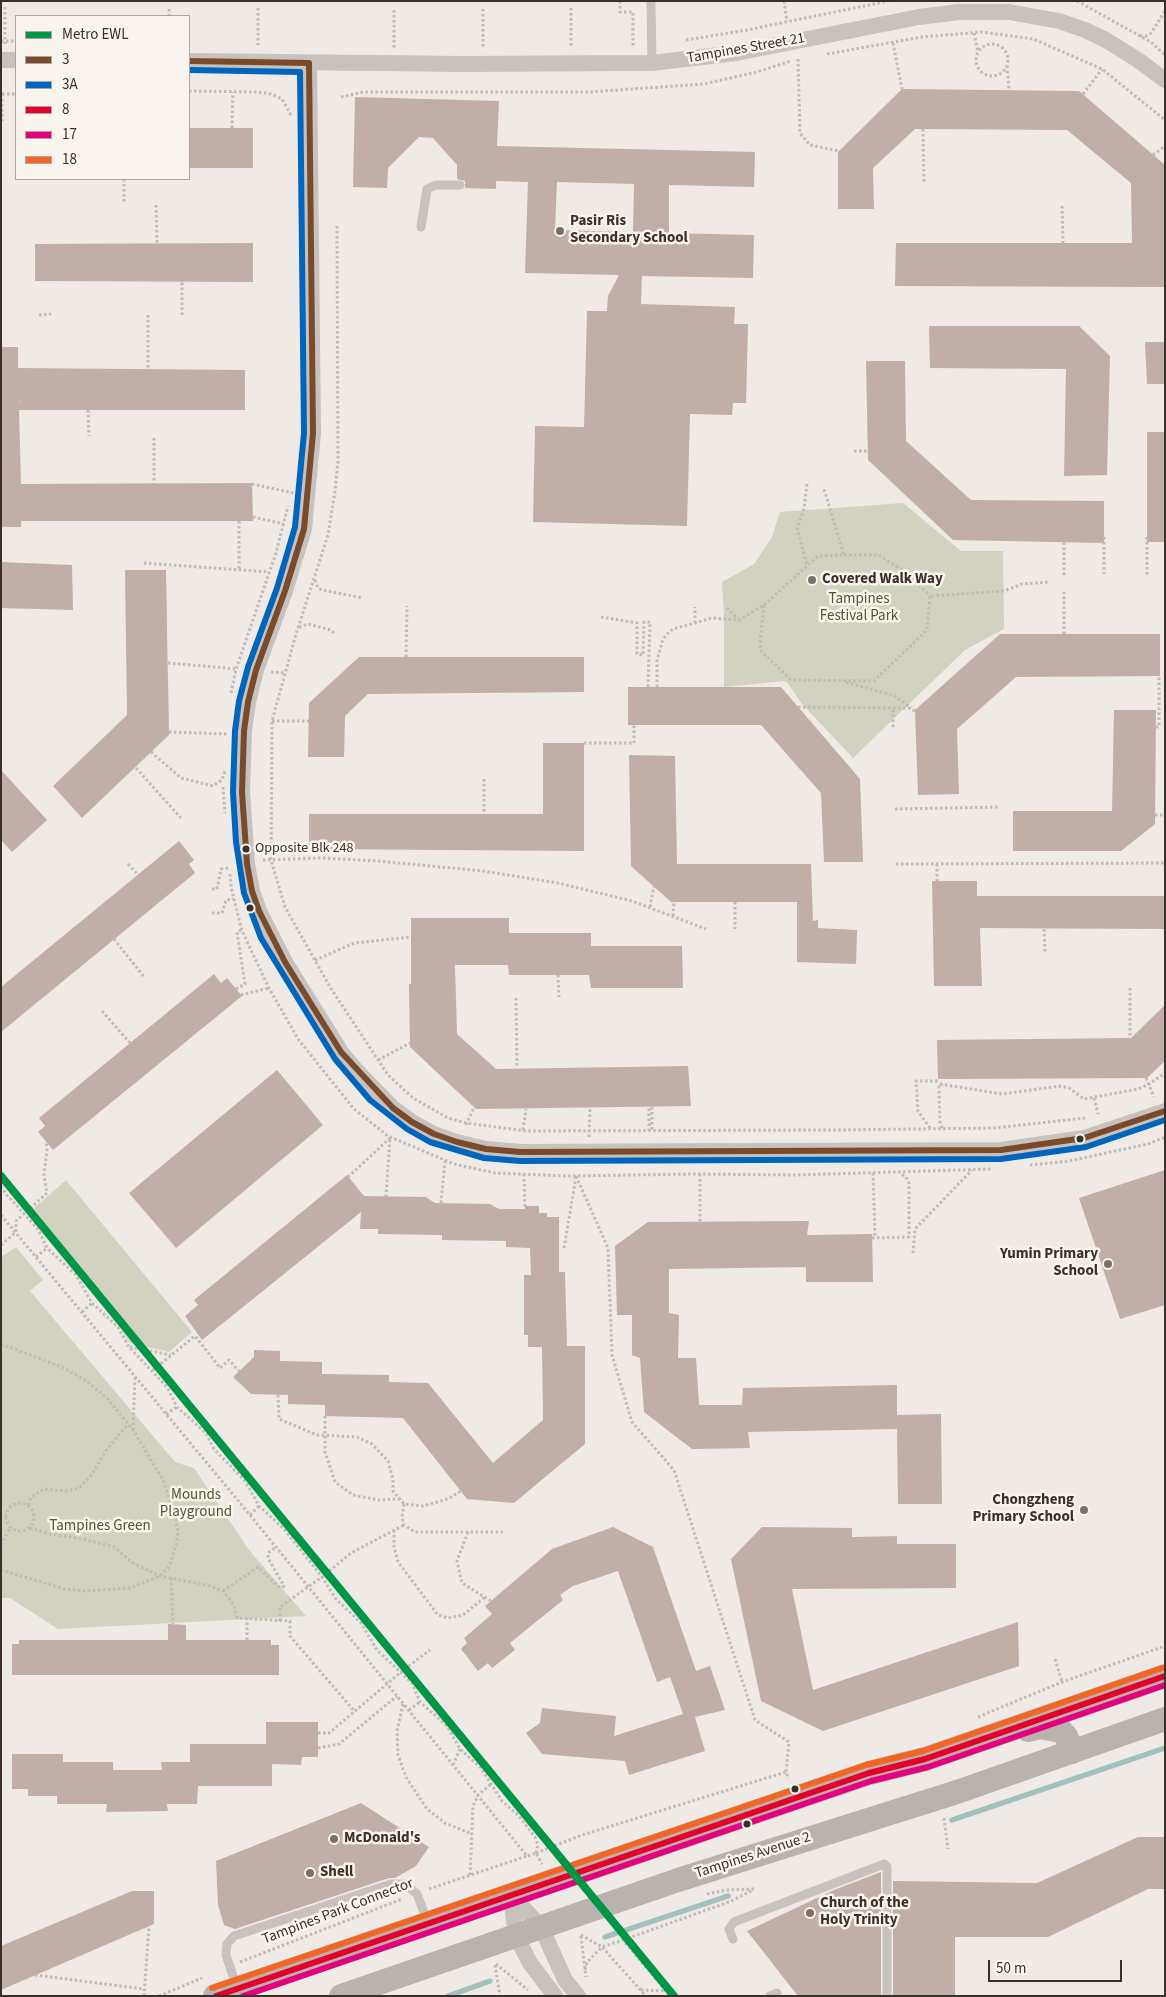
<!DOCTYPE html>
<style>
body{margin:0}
#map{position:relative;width:1166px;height:1997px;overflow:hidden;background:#efeae5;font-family:"Source Sans 3",sans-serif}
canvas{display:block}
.frame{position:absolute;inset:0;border:2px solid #392f2b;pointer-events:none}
.legend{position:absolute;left:15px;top:15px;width:175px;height:165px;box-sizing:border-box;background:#faf4ee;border:1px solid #ada5a0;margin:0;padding:6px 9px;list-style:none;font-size:15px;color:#392f2b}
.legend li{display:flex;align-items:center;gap:10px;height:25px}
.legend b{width:25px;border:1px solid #ada5a0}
.scale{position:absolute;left:988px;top:1960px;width:134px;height:22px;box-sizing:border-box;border:2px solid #392f2b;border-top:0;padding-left:6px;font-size:15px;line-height:18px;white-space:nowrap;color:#392f2b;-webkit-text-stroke:4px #faf4ee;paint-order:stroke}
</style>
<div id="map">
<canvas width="1166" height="1997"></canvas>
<div class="frame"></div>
<ul class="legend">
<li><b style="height:6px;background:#009645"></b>Metro EWL</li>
<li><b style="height:6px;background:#7a4b2a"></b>3</li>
<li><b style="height:6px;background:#0065bd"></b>3A</li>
<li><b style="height:6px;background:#e4002b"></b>8</li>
<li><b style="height:6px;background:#e5007d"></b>17</li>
<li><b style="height:6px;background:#f26522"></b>18</li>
</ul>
<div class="scale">50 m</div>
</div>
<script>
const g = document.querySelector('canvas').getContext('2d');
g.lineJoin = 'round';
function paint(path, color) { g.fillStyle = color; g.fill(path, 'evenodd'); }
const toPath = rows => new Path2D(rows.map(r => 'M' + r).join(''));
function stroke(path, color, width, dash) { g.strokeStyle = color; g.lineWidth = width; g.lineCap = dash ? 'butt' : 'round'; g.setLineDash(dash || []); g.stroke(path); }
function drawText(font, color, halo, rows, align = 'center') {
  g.font = font + ' "Source Sans 3",sans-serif'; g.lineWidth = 5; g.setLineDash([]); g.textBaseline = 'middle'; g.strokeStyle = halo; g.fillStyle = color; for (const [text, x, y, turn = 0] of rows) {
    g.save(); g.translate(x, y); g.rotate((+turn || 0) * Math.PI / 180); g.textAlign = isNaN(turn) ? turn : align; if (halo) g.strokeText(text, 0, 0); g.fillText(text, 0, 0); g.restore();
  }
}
paint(toPath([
 [903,503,961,551,1003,551,1004,629,965,650,853,758,802,704,786,681,724,687,724,614,722,582,754,564,772,537,780,512],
 [66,1180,192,1332,169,1352,130,1343,119,1325,32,1210],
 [16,1247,43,1280,30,1291,175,1462,194,1468,249,1550,306,1616,58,1629,10,1598,1,1598,1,1257]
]), '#d1d3c0');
stroke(toPath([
 [952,1820,1165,1748],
 [605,1937,728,1896],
 [448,1996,490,1981]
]), '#a2c1be', 5.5);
paint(toPath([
 [902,89,1079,91,1165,165,1165,287,895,286,896,243,1132,243,1131,183,1067,130,915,129,873,168,874,209,838,209,838,152],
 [355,97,499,101,497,146,755,152,754,187,669,185,669,233,754,235,753,278,642,276,641,304,735,307,734,324,748,324,746,403,733,403,732,415,690,414,687,526,533,522,535,426,584,427,587,311,607,311,608,296,619,275,525,273,528,182,496,181,496,189,465,188,465,181,457,179,457,165,433,138,419,137,388,168,387,188,353,187],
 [557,182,634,184,633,232,555,230],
 [189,128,253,128,253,168,189,168],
 [253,243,253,282,35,281,35,244],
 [929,326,1079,326,1110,356,1107,475,1064,476,1066,369,930,368],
 [1145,342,1165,342,1165,384,1147,384],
 [1,347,18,347,18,368,245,370,245,410,19,410,21,484,252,483,253,521,21,521,21,527,1,527],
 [866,361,905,361,906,441,971,500,1104,501,1104,543,953,540,868,460],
 [1147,432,1165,432,1165,542,1147,542],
 [1,562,72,565,73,610,1,608],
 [125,570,166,570,169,735,82,818,53,786,127,715],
 [1000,634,1160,634,1160,676,1016,677,957,729,959,794,918,795,915,710],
 [359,657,584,657,584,692,368,694,345,716,344,757,308,757,309,703],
 [628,687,781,687,860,779,863,862,824,862,821,793,761,725,628,725],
 [1114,710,1156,710,1155,824,1121,851,1013,851,1013,811,1112,811],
 [543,743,584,743,584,851,309,849,309,814,543,814],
 [629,755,675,756,677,864,811,864,813,921,818,920,818,928,857,930,856,964,797,962,797,902,671,902,631,866],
 [1,770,47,820,12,852,1,840],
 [179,841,194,860,189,864,195,873,1,1032,1,987],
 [932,881,977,881,977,896,1165,896,1165,929,980,928,982,986,934,986],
 [411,918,509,918,509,933,591,933,591,946,682,946,683,988,591,988,589,975,509,975,508,965,455,965,457,1034,496,1069,688,1066,691,1106,476,1109,410,1047,409,984,411,984],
 [214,974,221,983,227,978,242,996,53,1150,38,1132,45,1126,39,1118],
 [1165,1005,1165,1061,1147,1078,938,1079,937,1040,1131,1038],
 [277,1070,323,1125,176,1248,129,1193],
 [1165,1170,1165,1305,1120,1319,1079,1198],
 [347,1175,364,1196,426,1197,435,1203,490,1204,499,1209,525,1209,525,1206,539,1206,539,1213,547,1213,547,1217,559,1217,559,1272,565,1272,567,1346,585,1346,585,1444,514,1503,467,1499,403,1418,325,1416,325,1405,288,1404,288,1395,251,1394,233,1377,254,1357,254,1350,280,1351,280,1361,322,1362,322,1374,389,1375,389,1382,428,1383,493,1463,543,1420,542,1347,528,1347,528,1335,524,1335,524,1275,531,1275,530,1248,506,1247,506,1241,442,1240,442,1235,378,1234,378,1229,360,1229,361,1212,202,1340,185,1316,198,1305,194,1300],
 [809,1221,807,1235,872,1234,873,1282,806,1282,806,1267,669,1269,669,1313,679,1315,678,1358,696,1358,699,1405,742,1405,743,1388,897,1385,897,1415,941,1414,942,1504,898,1504,897,1429,748,1432,750,1448,692,1449,644,1412,640,1358,632,1355,632,1315,617,1315,615,1246,648,1222],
 [613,1527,653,1547,696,1671,710,1666,725,1710,695,1717,705,1751,629,1775,625,1761,542,1754,526,1733,540,1723,542,1708,616,1716,614,1736,683,1714,670,1677,657,1682,618,1571,573,1586,560,1595,563,1600,510,1643,515,1650,492,1668,488,1663,478,1671,461,1649,467,1643,464,1638,492,1614,485,1606,552,1549],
 [762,1527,852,1528,852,1537,897,1536,897,1544,956,1544,956,1588,792,1589,813,1690,1018,1622,1019,1666,823,1731,761,1701,731,1559],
 [168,1624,186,1625,186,1640,271,1640,271,1645,279,1645,279,1675,12,1675,12,1644,19,1644,19,1640,168,1640],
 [266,1722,318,1722,318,1757,302,1757,301,1765,272,1764,272,1786,198,1786,197,1804,167,1804,168,1811,106,1812,107,1804,57,1804,57,1796,28,1796,28,1789,12,1789,12,1754,63,1754,63,1762,113,1762,113,1770,162,1770,161,1762,190,1762,190,1744,266,1744],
 [361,1803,429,1847,416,1866,395,1878,389,1878,235,1929,224,1925,218,1905,216,1861],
 [1138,1837,1165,1837,1165,1889,1148,1889,1048,1937,955,1937,955,1996,893,1996,893,1881,1037,1883],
 [881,1872,881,1996,798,1996,747,1931,834,1890],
 [132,1891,154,1891,154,1924,1,1990,1,1946]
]), '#c1aea8');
stroke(toPath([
 [620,1,620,12,633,12,633,46],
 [784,1,787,21],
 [1077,1,1151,42,1165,55],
 [5,7,5,44],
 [258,8,258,45],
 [571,8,571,48],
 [169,9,169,16],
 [483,9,483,48],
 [394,10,394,48],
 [974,33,978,52],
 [1140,36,1146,36,1151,33,1165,11],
 [686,40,747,30,888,1],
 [1,41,16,41],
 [893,43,902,89],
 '976 60a16 16 0 1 1 32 0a16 16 0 1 1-32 0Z',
 [827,54,922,37,982,32,1033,39,1102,69,1165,120],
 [798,59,800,133,810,145,839,151],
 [1007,66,1009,90],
 [189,91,258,92,271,94,282,99,292,117],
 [2,94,2,121],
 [2,94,16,94],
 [1083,94,1102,69],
 [341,97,363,92,589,92,704,84,757,72,791,61],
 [232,128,233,92],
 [923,129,924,184],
 [1153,155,1165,146],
 [124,179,124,204],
 [156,205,157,243],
 [1062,206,1063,243],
 [337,226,338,462,335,491,328,535,296,634,272,721,271,860,285,907,299,932,330,987,388,1075,413,1098,448,1118,466,1123,527,1131,834,1130,994,1128,1085,1118],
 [39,315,51,314],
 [148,315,148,369],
 [182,315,182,282],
 [19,402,24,401],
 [88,410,89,436],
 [154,438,154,484],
 [854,451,867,451],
 [252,484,293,493],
 [807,484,804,509,797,528,807,565],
 [253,517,284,524],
 [239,521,239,570],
 [1104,537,1104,574],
 [1147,537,1147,575],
 [844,555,879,555,907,573,930,596],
 [144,563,269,572],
 [1064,575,1064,542],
 [315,580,318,588,322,590,363,598],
 [764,605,818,556,844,555,824,489],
 [727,608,738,619],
 [601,617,637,623,637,654,643,655,644,622,650,622,648,687],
 [695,623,695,607],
 [299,627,308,624,331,630,335,634],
 [1064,634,1064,592],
 [406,657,407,606],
 [168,663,237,669],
 [271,672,285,673],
 [846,682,895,696,911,708],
 [657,687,657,661,662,642,666,635,673,629,695,623,712,618,739,620,764,605,760,641,761,651,791,680,874,681,927,630,930,596,1004,591,1022,584,1050,582],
 [231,693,236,669,276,553,288,506],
 [798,707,909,708,915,711],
 [272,721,309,721],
 [893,727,893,708],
 [1156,727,1159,727,1159,676],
 [169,732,227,734],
 [584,743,634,743,634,725],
 [151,752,181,778,213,786,222,780,225,771],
 [136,768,181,818],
 [484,779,484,814],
 [223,787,225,813],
 [895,809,1000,807],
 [1155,815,1165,815],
 [263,860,321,858,378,861,483,871,558,883,632,901,706,929],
 [128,864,138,875],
 [896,864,1165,863],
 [937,864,937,881],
 [230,874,231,887,242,931,269,988,298,1039,354,1109,388,1136,454,1164,495,1173,568,1176,695,1174,796,1175,992,1169],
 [212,889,217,889,221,869,229,868],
 [735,902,735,929],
 [650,907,654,886],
 [212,913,222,913,226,900,234,899],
 [673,916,674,902],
 [1044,929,1045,952],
 [114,939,144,977],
 [315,960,354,943,411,937],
 [558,975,559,997],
 [1130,988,1130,1038],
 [236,989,245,984,237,932,242,930],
 [241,995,269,988],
 [516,998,517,1068],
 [102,1011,130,1043],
 [378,1060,410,1043],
 [1146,1078,1154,1097],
 [940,1084,1002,1094,1060,1086,1069,1088,1084,1099,1138,1089,1149,1084,1165,1073],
 [1094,1098,1098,1114],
 [652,1107,652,1130],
 [466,1125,474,1107],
 [930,1128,918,1111,916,1081,940,1081],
 [942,1128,940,1122,939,1087,943,1085],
 [523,1130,526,1109],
 [649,1131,649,1107],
 [589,1137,590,1108],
 [1030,1165,1069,1161,1148,1144,1165,1137],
 [873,1173,875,1237],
 [524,1174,525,1209],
 [700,1174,700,1222],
 [576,1176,608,1248,612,1355,632,1422,674,1470,755,1720,789,1742,786,1772,788,1779],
 [348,1177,390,1138],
 [1,1186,6,1194,38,1229,47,1248,76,1275,92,1303,118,1327,129,1347,167,1387,177,1407,206,1433,214,1449,245,1481,259,1506,284,1529,322,1577,336,1599,361,1623,377,1650,412,1683,420,1702,447,1726,460,1749,481,1768,502,1801,519,1816,535,1837,538,1845,536,1853],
 [386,1197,390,1137],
 [441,1203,445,1161],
 [1,1215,250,1515,527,1856,536,1853,542,1864],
 [872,1238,909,1237,909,1183,906,1177,901,1174],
 [1,1245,16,1232,16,1221,47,1193,44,1175,47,1150,46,1141],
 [564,1248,576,1177],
 [913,1253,915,1229,972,1170],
 [36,1257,47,1248],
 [82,1312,92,1303],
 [1,1344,62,1367,87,1381,107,1398,133,1430,163,1480,175,1514,178,1532,177,1542,169,1567,160,1576,130,1588,86,1591,65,1589,1,1570],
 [130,1347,171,1355],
 [153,1370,195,1336,220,1368,229,1360,239,1371],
 [278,1395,279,1419,317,1435,357,1437,372,1444,388,1461,393,1479,393,1491,404,1504,423,1506,448,1499,461,1491],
 [166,1414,177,1407],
 [325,1416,325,1452,335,1482,353,1495,379,1500,400,1499],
 [133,1430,135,1377],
 '6 1517a14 14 0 1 1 28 0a14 14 0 1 1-28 0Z',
 [404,1504,402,1517,404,1525,415,1532,505,1532],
 [28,1505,31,1497,44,1489,65,1491,79,1488,93,1473,105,1452,127,1425],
 [250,1515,259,1506],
 [30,1528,50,1534,83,1539,114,1547,134,1564,160,1576,207,1585,223,1591,234,1605,237,1618,290,1621,290,1636,355,1712],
 [394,1530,394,1547,398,1562,438,1615,448,1618,463,1615,485,1597],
 [468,1532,457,1561,462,1583,491,1601],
 [1,1545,10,1528],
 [171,1578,173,1624],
 [223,1591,258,1567,278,1586,281,1588,284,1586,268,1558,268,1553,276,1547],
 [280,1621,280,1607,322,1577,351,1553,404,1525],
 [247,1640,247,1619],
 [1055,1659,1062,1682],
 [403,1704,397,1731,398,1755,406,1777,427,1809,445,1823,472,1834],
 [409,1710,420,1702],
 [978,1717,1062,1682,1165,1646],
 [318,1733,329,1733,401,1672,430,1650],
 [318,1748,339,1744,397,1696],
 [453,1765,460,1749],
 [944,1818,948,1849],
 [536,1853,582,1835,786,1772],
 [470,1875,473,1806,478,1795,491,1784],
 [429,1889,527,1856],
 [707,1894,726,1890,754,1889],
 [581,1935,602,1947,623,1940,670,1996],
 [581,1936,586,1977],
 [623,1940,729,1902,753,1890],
 [240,1962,402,1899],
 [496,1964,528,1990],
 [495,1965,500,1996],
 [585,1970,587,1962,602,1947,646,1996],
 [35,1975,144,1989],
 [641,1990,665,1991],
 [144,1996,149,1926],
 [159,1996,202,1978]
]), '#c1bab6', 3, [2.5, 2.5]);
stroke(toPath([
 [651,1,652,63],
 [421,227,427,189,436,185,460,185],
 [733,1939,729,1929,734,1922,884,1864,887,1867,887,1996],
 [237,1988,226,1955,227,1944,234,1936,391,1884,405,1884,417,1894,428,1923],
 [770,1996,777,1993]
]), '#c8c2be', 9);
stroke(toPath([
 [1,60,16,60],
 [189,61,462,64,652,63,736,53,919,17,959,12,1009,12,1059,21,1085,30,1106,40,1138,60,1165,80],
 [309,63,313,433,304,529,285,591,256,670,248,702,244,731,242,792,247,864,252,891,259,911,285,962,341,1052,356,1070,393,1108,412,1122,434,1134,457,1142,486,1149,520,1152,1001,1150,1084,1138,1165,1111],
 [511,1895,541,1927,565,1980,578,1996],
 [511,1895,516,1936,530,1963,555,1996]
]), '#c8c2be', 16);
stroke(toPath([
 [1028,1730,1040,1727,1061,1731,1066,1736,1072,1752],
 [215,1996,869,1773,925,1759,1165,1676],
 [341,1996,678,1880,957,1792,1165,1719]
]), '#b9b2af', 24);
stroke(toPath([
 [189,61,309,63],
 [309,63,313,433,304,529,285,591,256,670,248,702,244,731,242,792,247,864,252,891,259,911,285,962,341,1052,393,1108,412,1122,434,1134,457,1142,486,1149,520,1152,1001,1150,1084,1138,1165,1111]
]), '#7a4b2a', 6);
stroke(toPath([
 [189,70,300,72,304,433,295,527,277,588,248,667,239,701,235,731,233,792,236,842,244,893,261,938,335,1059,370,1100,407,1129,430,1142,484,1158,520,1161,1001,1159,1086,1147,1165,1120]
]), '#0065bd', 6);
stroke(toPath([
 [216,1996,869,1773,925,1759,1165,1676]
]), '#e4002b', 6);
stroke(toPath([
 [243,1996,871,1781,928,1767,1165,1685]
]), '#e5007d', 6);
stroke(toPath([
 [212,1988,866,1765,923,1751,1162,1668]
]), '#f26522', 6);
stroke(toPath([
 [1,1176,674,1996]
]), '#009645', 8);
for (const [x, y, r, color] of [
 [560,231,5,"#79706c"],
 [812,580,5,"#79706c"],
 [246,849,4.5,"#392f2b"],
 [250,908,4.5,"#392f2b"],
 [1080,1139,4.5,"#392f2b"],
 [1108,1264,5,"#79706c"],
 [1084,1510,5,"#79706c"],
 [795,1789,4.5,"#392f2b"],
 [747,1824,4.5,"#392f2b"],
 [334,1839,5,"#79706c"],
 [310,1873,5,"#79706c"],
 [810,1913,5,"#79706c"]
]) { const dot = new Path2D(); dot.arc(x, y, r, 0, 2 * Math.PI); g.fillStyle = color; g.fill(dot); stroke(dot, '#faf4ee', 2); }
drawText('14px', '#392f2b', '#faf4ee', [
 ["Opposite Blk 248",255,849]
], 'left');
drawText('15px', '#392f2b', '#faf4ee', [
 ["Tampines Street 21",746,49,-10],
 ["Tampines Avenue 2",753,1856,-18],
 ["Tampines Park Connector",338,1912,-21]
]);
drawText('bold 15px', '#392f2b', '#faf4ee', [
 ["Pasir Ris",570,222],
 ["Secondary School",570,239],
 ["Covered Walk Way",822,580],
 ["Yumin Primary",1098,1255,"right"],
 ["School",1098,1272,"right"],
 ["Chongzheng",1074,1501,"right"],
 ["Primary School",1074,1518,"right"],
 ["McDonald's",344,1839],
 ["Shell",320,1873],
 ["Church of the",820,1904],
 ["Holy Trinity",820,1921]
], 'left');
drawText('15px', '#4b5730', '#faf4ee', [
 ["Tampines",859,600],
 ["Festival Park",859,617],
 ["Mounds",196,1496],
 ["Playground",196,1513],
 ["Tampines Green",100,1527]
]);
</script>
